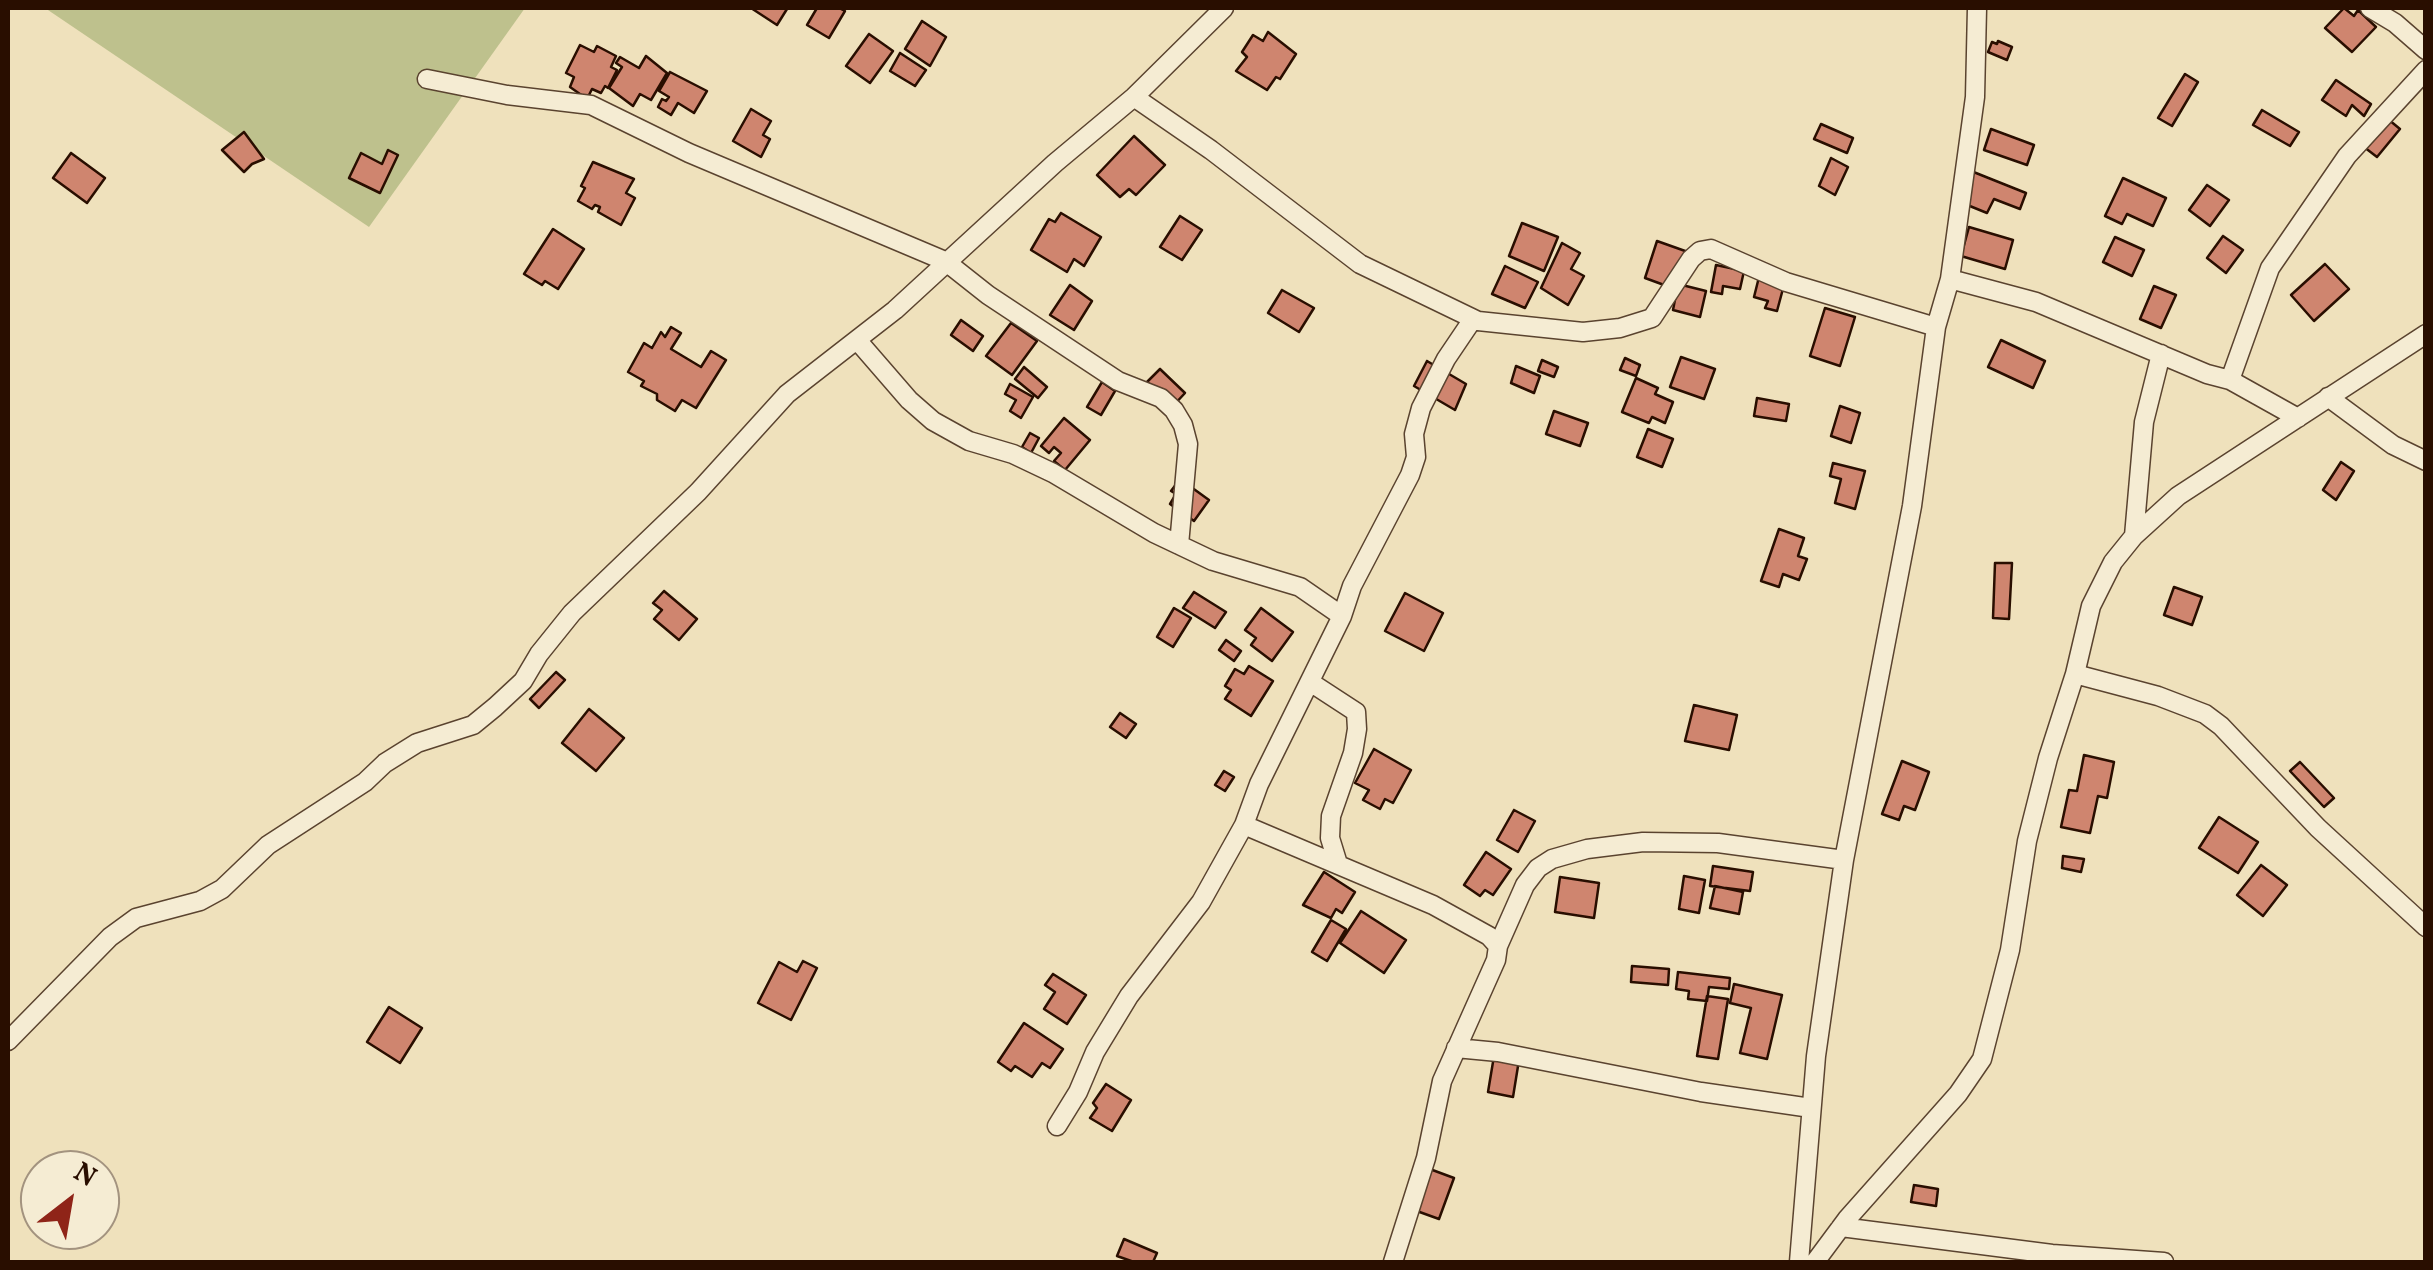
<!DOCTYPE html>
<style>
body{margin:0}
#map{position:relative;width:2433px;height:1270px;overflow:hidden;background:#efe1bc;font-family:Vollkorn,serif}
canvas{display:block}
.frame{position:absolute;inset:0;border:10px solid #290e00;pointer-events:none}
.north{position:absolute;left:20px;top:1150px;width:100px;height:100px;box-sizing:border-box;background:#f5ecd3;border:2px solid #a3937f;border-radius:50%;rotate:31deg;font-size:28px;font-weight:700;line-height:40px;text-align:center;color:#290e00}
.north::after{content:'';display:block;margin:auto;width:35px;height:45px;background:#8f2418;clip-path:polygon(50% 0,100% 100%,50% 72%,0 100%)}
</style>
<div id="map">
<canvas width="2433" height="1270"></canvas>
<div class="frame"></div>
<div class="north">N</div>
</div>
<script>
const g = document.querySelector('canvas').getContext('2d');
g.lineJoin = 'round';
function paint(path, color) { g.fillStyle = color; g.fill(path, 'evenodd'); }
const toPath = rows => new Path2D(rows.map(r => 'M' + r).join(''));
function stroke(path, color, width, dash) { g.strokeStyle = color; g.lineWidth = width; g.lineCap = dash ? 'butt' : 'round'; g.setLineDash(dash || []); g.stroke(path); }
paint(toPath([
 [45,8,525,8,369,227]
]), '#bec18d');
const building = toPath([
 [751,8,785,8,787,9,777,25,751,8],
 [817,8,839,8,845,11,829,38,807,25,817,8],
 [2344,8,2354,16,2358,10,2376,27,2352,52,2325,28,2344,8],
 [922,21,946,37,930,66,905,49,922,21],
 [1268,32,1296,54,1280,79,1276,77,1267,90,1236,71,1247,57,1242,52,1253,35,1263,41,1268,32],
 [869,34,893,51,870,83,846,66,869,34],
 [1998,41,2012,47,2007,60,1988,52,1992,42,1997,44,1998,41],
 [580,45,594,52,597,46,616,56,611,67,617,70,608,88,605,86,601,93,592,89,587,99,570,87,574,77,566,73,580,45],
 [900,53,926,70,915,86,890,71,900,53],
 [646,56,667,73,651,100,640,94,633,106,609,88,622,67,616,63,620,57,639,68,646,56],
 [670,72,707,91,694,113,678,103,671,115,658,107,662,99,666,101,669,97,659,91,670,72],
 [2185,74,2198,82,2172,126,2158,118,2185,74],
 [2336,80,2371,104,2364,116,2352,105,2346,116,2322,100,2336,80],
 [751,109,771,121,763,135,770,139,761,157,733,141,751,109],
 [2262,110,2299,132,2290,146,2253,125,2262,110],
 [2377,110,2400,129,2377,157,2364,147,2377,110],
 [1821,124,1853,138,1847,153,1814,139,1821,124],
 [1991,129,2034,145,2027,165,1984,150,1991,129],
 [244,132,264,159,252,164,244,172,222,150,244,132],
 [1134,136,1165,165,1136,195,1129,189,1120,197,1097,175,1134,136],
 [388,150,398,155,380,193,349,178,361,153,382,164,388,150],
 [71,153,105,178,87,203,53,178,71,153],
 [1831,158,1848,167,1835,195,1819,186,1831,158],
 [593,162,634,179,626,193,635,198,621,225,598,212,600,207,595,205,592,209,578,201,585,188,581,186,593,162],
 [1971,171,2026,193,2020,209,1994,199,1987,213,1955,200,1971,171],
 [2123,178,2166,198,2153,226,2127,214,2122,224,2105,216,2123,178],
 [2207,185,2229,200,2210,226,2189,210,2207,185],
 [1061,213,1101,237,1084,266,1074,259,1067,272,1031,250,1049,219,1055,222,1061,213],
 [1180,216,1202,230,1182,260,1160,247,1180,216],
 [1522,223,1558,237,1544,271,1509,256,1522,223],
 [1969,227,2013,240,2005,269,1961,256,1969,227],
 [553,229,584,249,558,289,545,281,542,285,524,274,553,229],
 [2223,236,2243,250,2226,273,2207,258,2223,236],
 [2115,237,2144,250,2132,276,2103,262,2115,237],
 [1657,241,1688,252,1675,289,1645,278,1657,241],
 [1562,243,1580,253,1571,269,1584,276,1568,305,1541,288,1562,243],
 [2325,264,2349,289,2314,321,2291,295,2325,264],
 [1716,265,1744,271,1740,289,1723,286,1722,294,1711,292,1716,265],
 [1505,266,1538,282,1525,308,1492,294,1505,266],
 [1759,277,1784,285,1777,311,1765,308,1768,301,1754,297,1759,277],
 [1678,284,1706,291,1700,317,1673,310,1678,284],
 [1070,285,1092,301,1074,330,1050,315,1070,285],
 [2154,286,2176,295,2161,328,2140,319,2154,286],
 [1282,290,1314,308,1299,332,1268,313,1282,290],
 [1825,308,1855,317,1840,366,1810,356,1825,308],
 [961,320,983,336,973,351,951,335,961,320],
 [1011,323,1037,341,1012,375,986,356,1011,323],
 [671,327,681,333,671,349,701,367,711,351,726,360,696,408,682,400,675,411,657,400,657,394,641,386,644,381,628,372,644,343,652,348,661,332,665,337,671,327],
 [2001,340,2045,361,2033,388,1988,367,2001,340],
 [1681,357,1715,369,1704,399,1670,387,1681,357],
 [1625,358,1640,365,1636,376,1620,370,1625,358],
 [1542,360,1558,367,1554,377,1538,371,1542,360],
 [1427,361,1466,384,1455,410,1414,386,1427,361],
 [1516,366,1540,376,1534,393,1511,383,1516,366],
 [1024,367,1047,387,1038,398,1015,379,1024,367],
 [1160,369,1185,393,1173,406,1147,382,1160,369],
 [1636,378,1658,388,1655,394,1673,402,1665,423,1652,417,1649,423,1622,412,1636,378],
 [1102,382,1115,391,1101,415,1087,407,1102,382],
 [1010,384,1033,397,1021,418,1010,411,1016,400,1005,394,1010,384],
 [1757,398,1789,404,1786,421,1754,416,1757,398],
 [1840,406,1860,413,1851,443,1831,436,1840,406],
 [1554,411,1588,423,1580,446,1546,434,1554,411],
 [1064,418,1090,440,1065,470,1054,461,1061,453,1054,447,1049,453,1041,446,1064,418],
 [1648,429,1673,439,1662,467,1637,457,1648,429],
 [1030,433,1039,438,1031,453,1022,447,1030,433],
 [2341,462,2354,471,2336,500,2323,490,2341,462],
 [1833,463,1865,471,1855,509,1835,503,1841,479,1830,476,1833,463],
 [1180,479,1209,500,1194,521,1170,504,1176,494,1171,491,1180,479],
 [1779,529,1804,538,1798,556,1807,559,1799,580,1783,574,1779,587,1761,581,1779,529],
 [1995,563,2012,563,2009,619,1993,618,1995,563],
 [2174,587,2202,597,2192,625,2164,615,2174,587],
 [664,591,697,619,679,640,654,619,662,610,653,603,664,591],
 [1194,592,1226,612,1215,628,1183,608,1194,592],
 [1405,593,1443,613,1424,651,1385,631,1405,593],
 [1174,608,1191,618,1173,647,1157,637,1174,608],
 [1261,608,1293,632,1272,661,1251,645,1256,638,1245,630,1261,608],
 [1226,640,1241,651,1234,661,1219,650,1226,640],
 [1249,666,1273,681,1251,716,1225,699,1231,690,1225,686,1235,669,1244,674,1249,666],
 [556,672,565,680,539,708,530,699,556,672],
 [1694,705,1737,715,1729,750,1685,741,1694,705],
 [589,709,624,738,596,771,562,743,589,709],
 [1120,713,1136,724,1126,738,1110,727,1120,713],
 [1374,749,1411,770,1393,803,1385,799,1380,809,1363,800,1369,790,1355,783,1374,749],
 [2084,755,2114,762,2107,798,2098,796,2090,833,2061,827,2069,790,2077,791,2084,755],
 [1902,761,1929,772,1915,810,1904,806,1899,820,1882,814,1902,761],
 [2300,762,2334,798,2324,807,2290,771,2300,762],
 [1224,771,1234,777,1225,791,1215,785,1224,771],
 [1514,810,1535,821,1518,852,1497,840,1514,810],
 [2219,817,2258,842,2238,873,2199,848,2219,817],
 [1486,852,1511,869,1493,895,1485,890,1480,896,1464,885,1486,852],
 [2063,856,2084,859,2081,872,2062,868,2063,856],
 [2261,865,2287,885,2263,916,2237,895,2261,865],
 [1713,866,1753,872,1750,891,1710,886,1713,866],
 [1324,872,1355,892,1342,913,1336,909,1331,918,1303,905,1324,872],
 [1684,876,1705,880,1699,913,1679,909,1684,876],
 [1560,877,1599,883,1594,918,1555,912,1560,877],
 [1715,886,1743,892,1739,914,1710,908,1715,886],
 [1361,911,1406,940,1384,973,1340,943,1361,911],
 [1331,920,1346,929,1327,961,1312,952,1331,920],
 [803,961,817,968,791,1020,758,1003,779,962,797,972,803,961],
 [1632,966,1669,969,1668,985,1631,982,1632,966],
 [1678,972,1730,978,1729,989,1709,987,1707,1001,1688,999,1689,991,1676,989,1678,972],
 [1053,974,1086,995,1067,1024,1044,1009,1055,992,1045,985,1053,974],
 [1734,984,1782,995,1767,1059,1740,1053,1751,1008,1730,1003,1734,984],
 [1707,996,1728,999,1718,1059,1697,1056,1707,996],
 [389,1007,422,1028,400,1063,367,1042,389,1007],
 [1024,1023,1063,1049,1050,1068,1042,1063,1032,1077,1015,1066,1011,1071,998,1062,1024,1023],
 [1494,1056,1519,1060,1513,1097,1488,1092,1494,1056],
 [1106,1084,1131,1100,1112,1131,1090,1118,1097,1108,1093,1103,1106,1084],
 [1419,1165,1454,1178,1439,1219,1414,1210,1419,1165],
 [1914,1185,1938,1189,1936,1206,1911,1202,1914,1185],
 [1124,1239,1157,1253,1153,1262,1134,1262,1117,1256,1124,1239]
]);
paint(building, '#cf856f');
stroke(building, '#290e00', 2.5);
const street = toPath([
 [2370,8,2395,23,2426,50],
 [427,79,507,95,591,105,689,153,945,261,988,295,1118,381,1161,398,1174,410,1183,425,1188,444,1179,545],
 [1134,97,1211,150,1360,264,1478,321,1583,332,1620,328,1652,318,1691,259,1700,251,1711,249,1786,282,1936,327],
 [1950,279,2036,302,2207,374,2230,380,2298,418],
 [857,340,909,400,933,421,969,441,1013,454,1053,473,1154,533,1213,561,1300,587,1342,616],
 [2230,380,2270,268,2347,156,2426,70],
 [2328,397,2393,445,2426,461],
 [2134,536,2144,422,2161,354],
 [2075,674,2158,696,2205,714,2221,726,2318,828,2426,927],
 [1310,682,1356,712,1357,729,1353,753,1331,816,1330,838,1338,864],
 [1244,825,1433,905,1489,936,1498,946,1496,960,1442,1081,1426,1158,1393,1262],
 [1498,946,1525,885,1538,868,1552,859,1587,849,1643,842,1718,843,1844,860],
 [8,1041,110,937,136,918,200,901,222,889,268,845,365,782,385,763,417,743,473,725,495,707,523,681,539,654,572,613,698,492,787,394,895,310,1055,163,1134,97,1224,8],
 [1456,1048,1498,1052,1701,1092,1811,1108],
 [1057,1126,1078,1092,1095,1052,1129,996,1201,902,1244,825,1259,784,1342,616,1352,586,1410,475,1416,457,1414,434,1421,408,1446,359,1473,319],
 [1841,1227,2052,1254,2164,1262],
 [1799,1262,1816,1056,1844,860,1912,506,1936,327,1950,279,1975,97,1977,8],
 [1815,1262,1847,1219,1958,1094,1982,1059,2010,950,2027,841,2048,758,2075,674,2091,606,2113,562,2134,536,2178,496,2426,334]
]);
stroke(street, '#5a432f', 21);
stroke(street, '#f5ecd3', 18);
</script>
